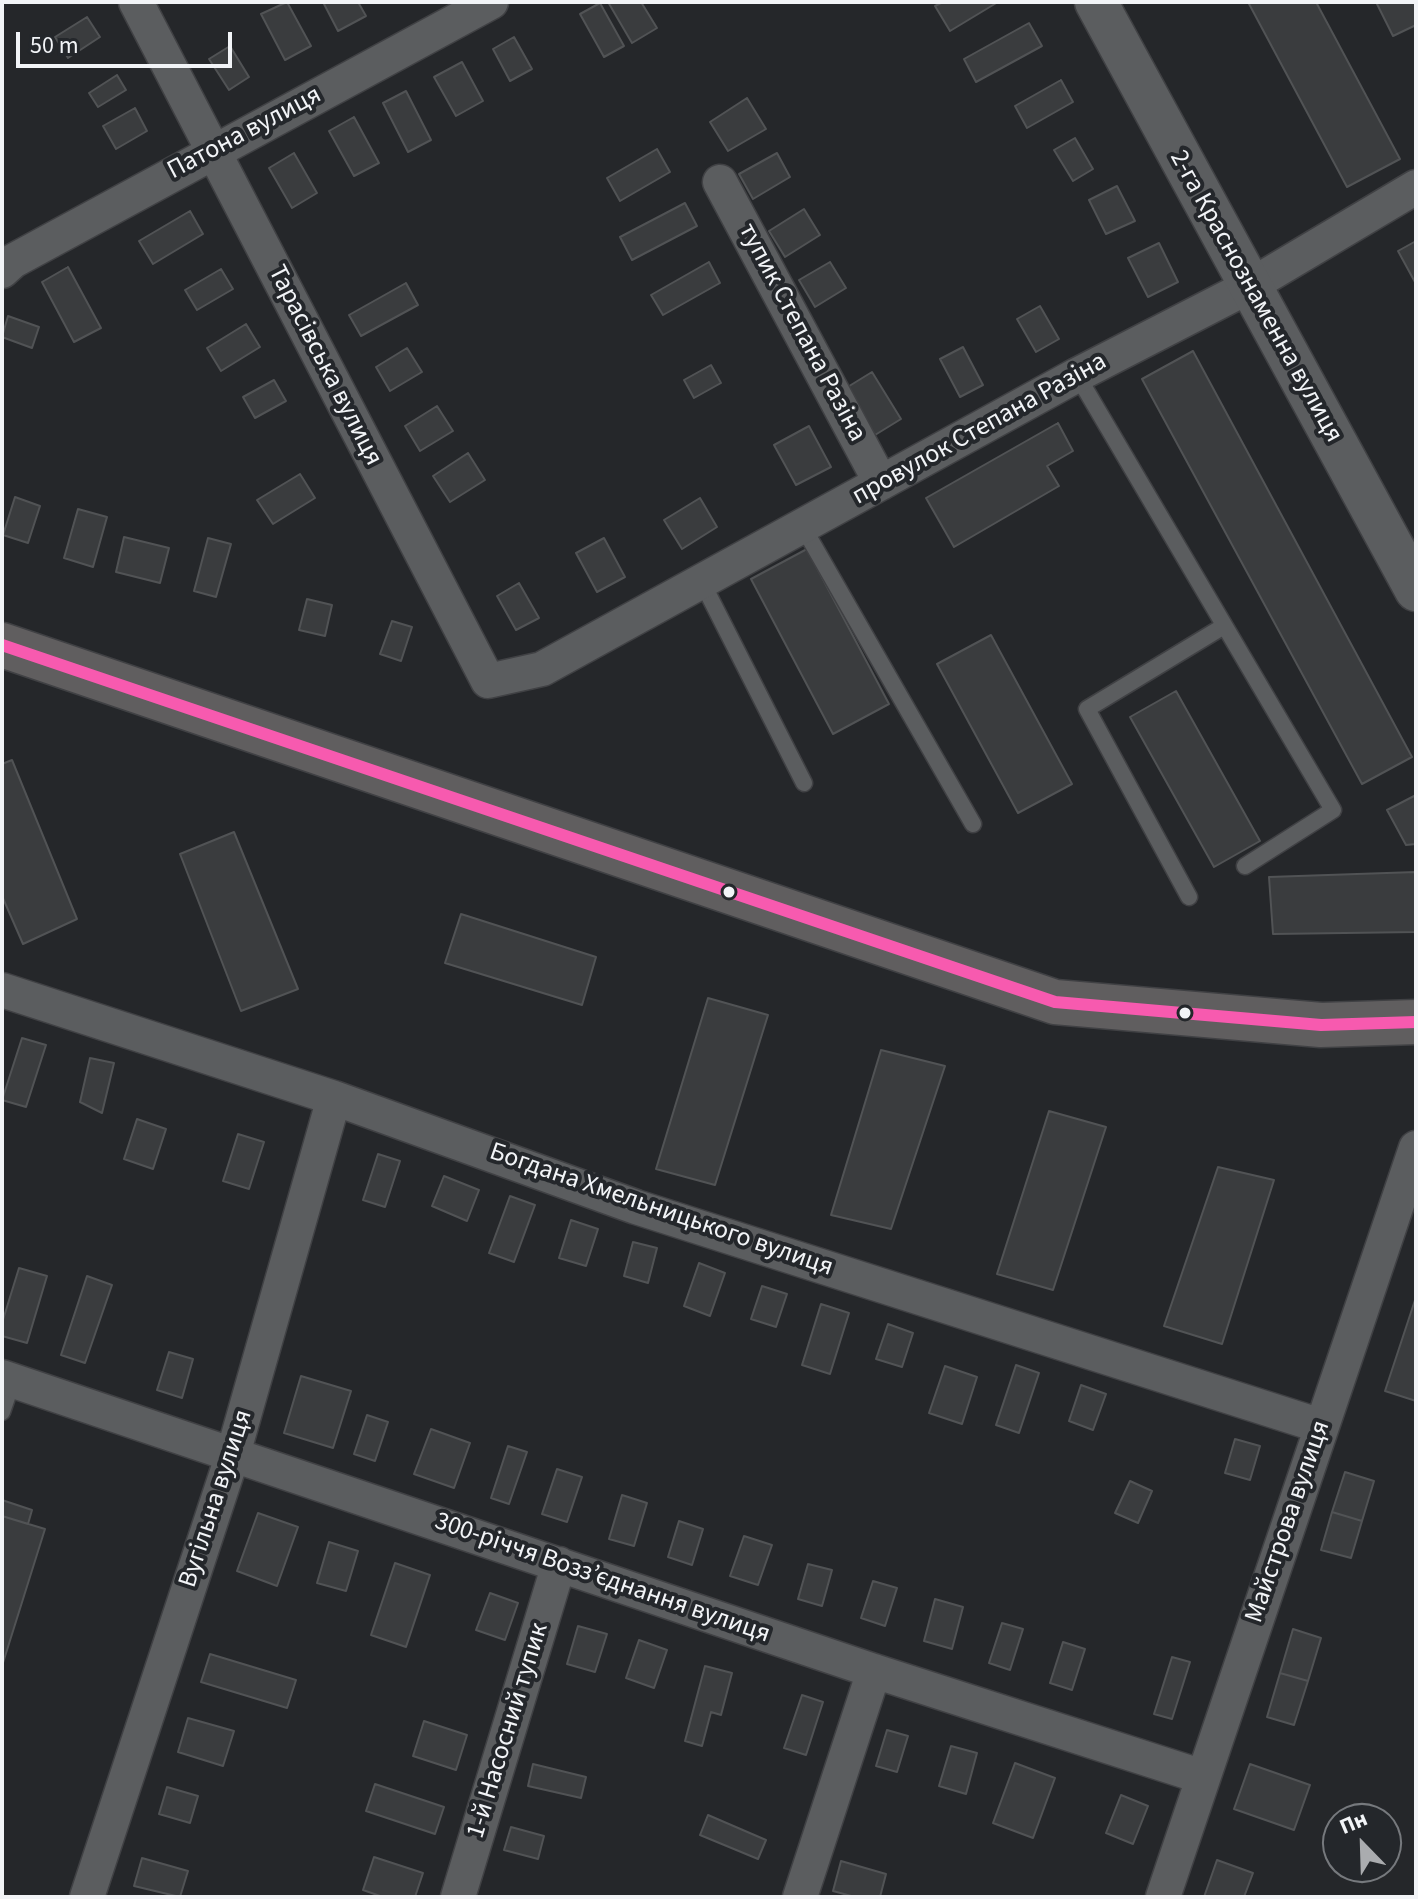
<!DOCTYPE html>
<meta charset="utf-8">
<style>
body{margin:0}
#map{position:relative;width:1418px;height:1899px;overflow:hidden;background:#25272a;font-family:"Source Sans 3",sans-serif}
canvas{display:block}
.frame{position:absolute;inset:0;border:4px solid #f2f4f7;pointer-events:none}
.north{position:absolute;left:1322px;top:1803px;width:80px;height:80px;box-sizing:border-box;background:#24272b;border:2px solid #76797d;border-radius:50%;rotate:337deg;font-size:22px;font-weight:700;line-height:32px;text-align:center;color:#f2f4f7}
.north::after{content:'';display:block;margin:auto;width:28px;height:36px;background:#aaacaf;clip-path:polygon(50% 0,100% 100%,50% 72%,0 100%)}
.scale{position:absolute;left:16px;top:32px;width:216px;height:36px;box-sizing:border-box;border:4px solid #f2f4f7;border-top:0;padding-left:10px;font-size:24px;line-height:28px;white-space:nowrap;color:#f2f4f7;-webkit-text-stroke:6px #24272b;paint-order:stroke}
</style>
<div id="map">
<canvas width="1418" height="1899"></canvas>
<div class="frame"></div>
<div class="north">Пн</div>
<div class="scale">50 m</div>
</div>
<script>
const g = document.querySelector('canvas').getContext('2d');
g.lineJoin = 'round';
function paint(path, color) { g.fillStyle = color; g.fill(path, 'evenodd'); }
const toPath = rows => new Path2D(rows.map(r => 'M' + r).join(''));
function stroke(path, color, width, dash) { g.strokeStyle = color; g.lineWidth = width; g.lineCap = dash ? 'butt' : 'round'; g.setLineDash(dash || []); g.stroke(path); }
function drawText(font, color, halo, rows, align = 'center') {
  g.font = font + ' "Source Sans 3",sans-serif'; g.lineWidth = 8; g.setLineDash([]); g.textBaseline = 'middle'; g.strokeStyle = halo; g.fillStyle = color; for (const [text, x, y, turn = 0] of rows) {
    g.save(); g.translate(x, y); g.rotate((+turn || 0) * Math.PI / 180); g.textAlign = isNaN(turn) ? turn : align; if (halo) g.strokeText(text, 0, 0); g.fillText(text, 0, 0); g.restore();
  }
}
const building = toPath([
 [287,2,311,46,285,60,261,14,287,2],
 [323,2,358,2,366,16,338,31,323,2],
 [608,2,641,2,657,28,632,43,608,2],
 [943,2,998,2,950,31,935,6,943,2],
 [1248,2,1316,2,1400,159,1347,187,1248,2],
 [1376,2,1416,2,1416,25,1393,36,1376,2],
 [600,3,624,46,604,57,580,14,600,3],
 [87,17,100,37,68,58,55,37,87,17],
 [1029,23,1042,46,976,82,964,59,1029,23],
 [514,37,532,69,510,81,493,49,514,37],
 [230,46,249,77,229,90,209,59,230,46],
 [462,62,483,101,456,116,434,77,462,62],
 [117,75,126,90,98,107,89,93,117,75],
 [1061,80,1073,102,1027,128,1015,106,1061,80],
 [406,91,431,140,408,152,383,103,406,91],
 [747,98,766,129,728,151,710,122,747,98],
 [135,108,147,131,116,149,103,126,135,108],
 [354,117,379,163,354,176,329,131,354,117],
 [1075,138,1093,169,1073,181,1054,150,1075,138],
 [657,149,670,172,620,201,607,178,657,149],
 [294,153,317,193,292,208,269,168,294,153],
 [777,153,790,177,753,199,739,174,777,153],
 [1117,186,1135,221,1106,234,1089,200,1117,186],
 [685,203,697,226,632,260,620,237,685,203],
 [804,209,820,235,785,257,769,231,804,209],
 [190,211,203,234,153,264,139,241,190,211],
 [1416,241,1416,284,1398,251,1416,241],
 [1159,243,1178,282,1148,297,1128,258,1159,243],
 [709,262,720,283,663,315,651,295,709,262],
 [830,262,846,288,815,307,799,280,830,262],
 [68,267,101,328,74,342,42,282,68,267],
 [221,269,233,289,197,310,185,290,221,269],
 [406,283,418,305,361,336,349,315,406,283],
 [1040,306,1059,339,1036,352,1017,319,1040,306],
 [8,316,39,327,32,348,2,337,8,316],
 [246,324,260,347,221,371,207,348,246,324],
 [963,347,983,385,960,397,940,359,963,347],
 [407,348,422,372,390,391,376,367,407,348],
 [1193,351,1412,757,1362,784,1142,379,1193,351],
 [711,365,721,383,694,398,684,380,711,365],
 [872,372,901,419,875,435,846,388,872,372],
 [274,380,286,401,255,418,243,397,274,380],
 [437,406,453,431,420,451,405,426,437,406],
 [1058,423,1073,451,1047,466,1059,486,954,547,926,498,1058,423],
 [809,426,831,467,796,485,774,445,809,426],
 [468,453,485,480,450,502,433,476,468,453],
 [300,474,315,498,273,524,257,500,300,474],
 [15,497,40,506,28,543,3,535,15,497],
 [700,498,717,527,682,549,664,520,700,498],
 [78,509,107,517,93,567,64,558,78,509],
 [124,537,169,548,160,583,116,572,124,537],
 [208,538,231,544,216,597,194,591,208,538],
 [604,538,625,577,597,592,576,553,604,538],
 [807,549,889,704,833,734,751,579,807,549],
 [519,583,539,618,516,630,497,596,519,583],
 [307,599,332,605,325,636,299,630,307,599],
 [392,621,412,627,401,661,380,654,392,621],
 [991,635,1072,784,1018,813,937,664,991,635],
 [1176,691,1260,841,1214,867,1130,717,1176,691],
 [12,760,77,919,23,944,2,896,2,764,12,760],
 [1416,795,1416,844,1406,845,1387,810,1416,795],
 [234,832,298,989,241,1011,180,854,234,832],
 [1416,872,1416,932,1273,934,1269,877,1416,872],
 [461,914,596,957,582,1005,445,963,461,914],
 [708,998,768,1015,715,1185,656,1169,708,998],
 [22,1038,46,1045,26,1107,2,1100,22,1038],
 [881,1050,945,1066,891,1229,831,1215,881,1050],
 [90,1058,114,1063,102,1113,80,1102,90,1058],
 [1049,1111,1106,1127,1053,1290,997,1274,1049,1111],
 [137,1119,166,1129,153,1169,124,1159,137,1119],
 [238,1134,264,1142,249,1189,223,1181,238,1134],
 [378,1154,400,1161,385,1207,363,1200,378,1154],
 [1218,1167,1274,1180,1222,1344,1164,1326,1218,1167],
 [444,1176,479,1190,467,1221,432,1206,444,1176],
 [510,1196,535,1205,514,1262,489,1253,510,1196],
 [571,1220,598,1229,586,1266,559,1258,571,1220],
 [633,1242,657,1248,648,1283,624,1276,633,1242],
 [699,1263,725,1273,710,1316,684,1306,699,1263],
 [19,1268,47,1276,27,1343,2,1336,2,1323,19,1268],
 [87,1276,112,1285,85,1363,61,1355,87,1276],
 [762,1286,787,1294,776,1327,751,1319,762,1286],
 [1416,1297,1416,1401,1385,1391,1416,1297],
 [821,1304,849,1313,830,1374,802,1365,821,1304],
 [888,1324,913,1333,902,1367,876,1359,888,1324],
 [169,1352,193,1359,182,1398,157,1390,169,1352],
 [1016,1365,1039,1373,1019,1433,996,1425,1016,1365],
 [945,1366,977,1377,962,1424,929,1413,945,1366],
 [301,1376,351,1391,333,1448,284,1433,301,1376],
 [1081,1385,1106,1394,1093,1430,1069,1421,1081,1385],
 [367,1415,388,1422,375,1461,354,1454,367,1415],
 [431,1429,470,1443,454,1488,414,1474,431,1429],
 [1235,1439,1260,1446,1250,1480,1225,1473,1235,1439],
 [508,1446,527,1452,509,1504,491,1498,508,1446],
 [557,1469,582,1477,567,1522,542,1514,557,1469],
 [1345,1472,1374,1481,1362,1521,1332,1512,1345,1472],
 [1130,1481,1152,1491,1138,1523,1115,1513,1130,1481],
 [622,1495,647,1503,634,1546,609,1539,622,1495],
 [2,1500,32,1510,28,1524,2,1516,2,1500],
 [1332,1512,1362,1521,1351,1558,1321,1550,1332,1512],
 [258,1513,298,1527,277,1586,237,1571,258,1513],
 [2,1516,45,1529,2,1666,2,1516],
 [679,1521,703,1529,692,1565,668,1557,679,1521],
 [744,1536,772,1545,758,1585,730,1576,744,1536],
 [329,1542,358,1551,346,1591,317,1583,329,1542],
 [395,1563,430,1575,406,1647,371,1635,395,1563],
 [808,1564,832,1570,822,1606,798,1599,808,1564],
 [873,1581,897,1588,885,1626,861,1618,873,1581],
 [490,1593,518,1603,505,1640,476,1630,490,1593],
 [935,1599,963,1607,952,1649,924,1641,935,1599],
 [1002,1623,1023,1629,1010,1670,989,1663,1002,1623],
 [578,1626,607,1634,595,1672,567,1664,578,1626],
 [1293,1629,1321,1638,1308,1681,1280,1673,1293,1629],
 [639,1640,667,1650,654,1688,626,1678,639,1640],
 [1063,1642,1085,1649,1072,1690,1050,1683,1063,1642],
 [210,1654,296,1680,287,1708,201,1682,210,1654],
 [1172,1657,1190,1662,1172,1719,1154,1714,1172,1657],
 [705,1666,732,1673,721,1715,711,1712,702,1746,685,1741,705,1666],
 [1280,1673,1308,1681,1294,1725,1267,1717,1280,1673],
 [802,1695,823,1702,806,1755,784,1748,802,1695],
 [188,1718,234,1731,223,1766,178,1752,188,1718],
 [424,1721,467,1735,456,1770,413,1756,424,1721],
 [887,1730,908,1736,897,1772,876,1766,887,1730],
 [951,1746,977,1753,966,1794,939,1786,951,1746],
 [1015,1763,1055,1778,1033,1838,993,1823,1015,1763],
 [533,1764,586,1777,581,1798,528,1786,533,1764],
 [1250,1764,1310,1785,1294,1830,1234,1809,1250,1764],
 [375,1784,444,1807,435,1834,366,1811,375,1784],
 [167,1787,198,1796,190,1823,159,1814,167,1787],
 [1121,1795,1148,1806,1133,1844,1106,1833,1121,1795],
 [708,1815,766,1840,758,1859,700,1835,708,1815],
 [511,1827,544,1836,538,1859,504,1850,511,1827],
 [374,1857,423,1873,415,1897,383,1897,363,1890,374,1857],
 [142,1858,188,1871,180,1897,134,1886,142,1858],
 [1217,1860,1253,1873,1244,1897,1204,1897,1217,1860],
 [841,1861,886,1874,880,1897,855,1897,833,1891,841,1861]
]);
paint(building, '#3a3c3e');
stroke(building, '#515355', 2);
const service = toPath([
 [1077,375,1333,810,1245,866],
 [803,527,973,824],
 [702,582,804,783],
 [1189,897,1087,709,1224,626],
 [2,1412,13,1380]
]);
const minor = toPath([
 [136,2,488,681,542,669,1077,375,1248,287,1416,187],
 [720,182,881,483],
 [2,271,13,261,491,2],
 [2,990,334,1098,636,1207,1321,1426],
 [2,1377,874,1671,1203,1777],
 [87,1897,233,1454,334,1098],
 [458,1897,559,1564],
 [800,1897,874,1671],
 [1163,1897,1416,1148]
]);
const tertiary = toPath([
 [1096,2,1416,590]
]);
const primary = toPath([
 [2,645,1055,1002,1321,1025,1416,1022]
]);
stroke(service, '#404144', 19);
stroke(minor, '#404144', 37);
stroke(tertiary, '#404144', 45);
stroke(primary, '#404144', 47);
stroke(service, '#5b5d5f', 16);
stroke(minor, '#5b5d5f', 34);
stroke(tertiary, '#5b5d5f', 42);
stroke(primary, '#605e5f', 44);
stroke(toPath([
 [2,645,1055,1002,1321,1025,1416,1022]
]), '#f75aaf', 12);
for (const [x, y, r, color] of [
 [729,892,7,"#f2f4f7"],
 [1185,1013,7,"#f2f4f7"]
]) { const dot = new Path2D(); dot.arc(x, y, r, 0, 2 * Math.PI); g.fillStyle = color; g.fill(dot); stroke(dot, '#24272b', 3); }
drawText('26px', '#f2f4f7', '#24272b', [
 ["Патона вулиця",245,134,-28],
 ["2-га Краснознаменна вулиця",1255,297,61],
 ["тупик Степана Разіна",801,333,62],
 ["Тарасівська вулиця",324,366,63],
 ["провулок Степана Разіна",980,430,-29],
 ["Богдана Хмельницького вулиця",661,1211,19],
 ["Вугільна вулиця",217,1499,-72],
 ["Майстрова вулиця",1289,1522,-71],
 ["300-річчя Возз’єднання вулиця",602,1579,19],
 ["1-й Насосний тупик",509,1731,-73]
]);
</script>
